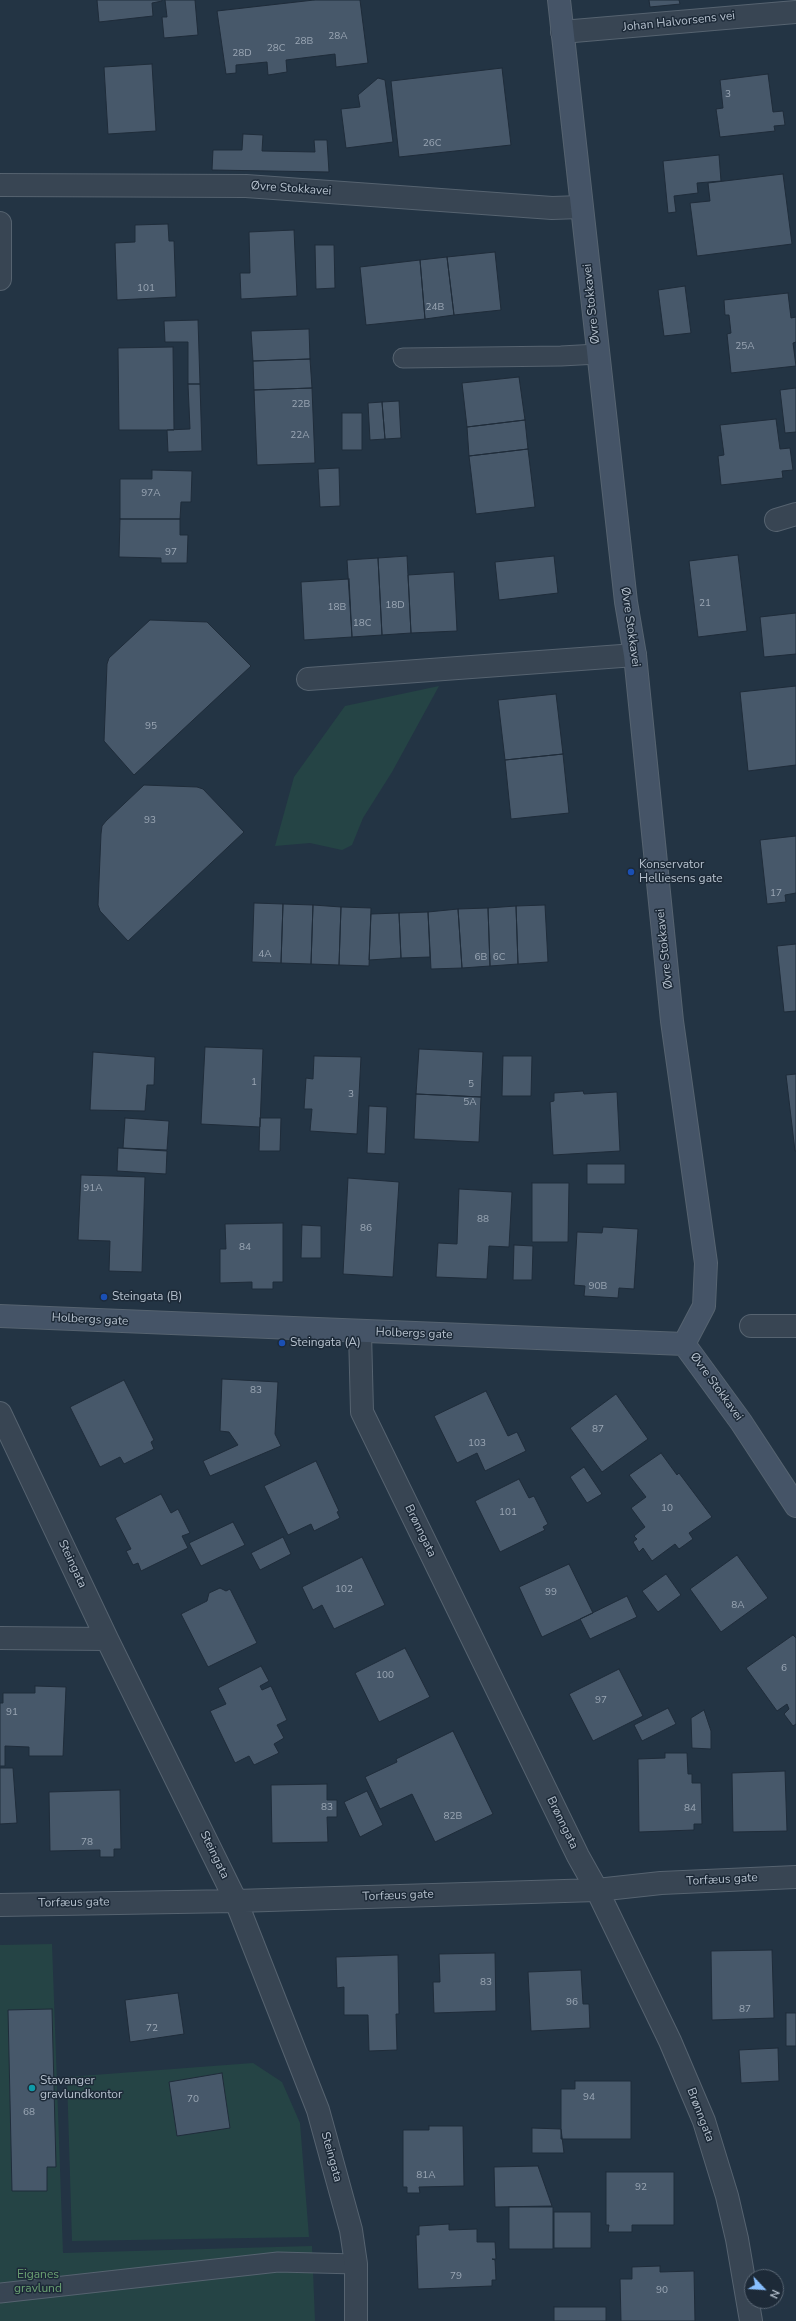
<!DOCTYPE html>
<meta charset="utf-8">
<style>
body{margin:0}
#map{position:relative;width:796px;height:2321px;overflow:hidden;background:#233444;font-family:"Nunito Sans",sans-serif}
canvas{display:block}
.north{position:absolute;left:744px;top:2269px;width:40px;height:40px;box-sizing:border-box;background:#1d2a38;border:1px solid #5a6674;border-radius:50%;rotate:115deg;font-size:11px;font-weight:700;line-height:16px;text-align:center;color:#b5c0cd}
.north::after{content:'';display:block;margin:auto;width:14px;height:18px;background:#88bfff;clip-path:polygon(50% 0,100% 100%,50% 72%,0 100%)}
</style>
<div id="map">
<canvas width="796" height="2321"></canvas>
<div class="north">N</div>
</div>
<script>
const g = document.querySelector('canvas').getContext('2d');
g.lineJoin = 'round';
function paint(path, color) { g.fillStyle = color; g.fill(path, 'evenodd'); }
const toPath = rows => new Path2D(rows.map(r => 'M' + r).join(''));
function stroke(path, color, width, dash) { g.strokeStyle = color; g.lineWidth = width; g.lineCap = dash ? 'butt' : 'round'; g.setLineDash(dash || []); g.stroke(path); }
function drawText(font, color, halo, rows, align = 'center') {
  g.font = font + ' "Nunito Sans",sans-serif'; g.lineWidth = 3; g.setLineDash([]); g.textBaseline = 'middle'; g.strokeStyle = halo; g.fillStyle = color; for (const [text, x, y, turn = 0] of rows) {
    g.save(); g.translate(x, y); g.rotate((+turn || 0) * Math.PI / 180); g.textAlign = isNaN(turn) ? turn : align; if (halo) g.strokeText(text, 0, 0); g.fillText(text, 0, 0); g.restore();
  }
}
paint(toPath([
 [439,686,392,772,363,818,352,845,342,850,310,843,275,846,294,777,345,706],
 [52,1944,63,2253,312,2246,315,2321,0,2321,0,1945],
 [253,2063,282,2082,300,2123,309,2237,72,2241,67,2077]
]), '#254445');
const building = toPath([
 [97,0,162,0,162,1,152,3,153,16,99,22,97,0],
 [165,0,195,0,198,35,164,38,162,17,167,17,165,0],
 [314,0,360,0,368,63,336,67,335,54,286,60,287,72,268,75,267,62,236,65,236,73,226,74,217,11,314,0],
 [649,0,679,0,680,4,650,7,649,0],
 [152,64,156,131,108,134,104,67,152,64],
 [502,68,511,145,399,157,391,81,502,68],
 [768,74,773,112,783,111,785,125,774,126,775,131,720,137,716,109,723,108,720,80,768,74],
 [378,78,385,80,393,142,346,148,341,109,360,107,358,95,378,78],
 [243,134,263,135,262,151,315,152,314,140,327,140,329,172,212,170,213,150,242,150,243,134],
 [719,155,721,181,697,183,698,193,674,196,676,212,668,213,663,161,719,155],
 [783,174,792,244,697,256,690,203,710,201,708,183,783,174],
 [168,224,169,241,174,241,176,297,117,300,115,243,135,242,135,225,168,224],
 [294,230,297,296,241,299,240,273,250,273,249,232,294,230],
 [315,245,334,245,335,288,316,289,315,245],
 [495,252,501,310,454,315,447,257,495,252],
 [447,257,454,315,425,319,420,260,447,257],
 [420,260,425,319,366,325,360,267,420,260],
 [685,286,691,333,664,336,658,290,685,286],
 [788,293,791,318,796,317,796,342,793,343,796,366,731,373,727,334,731,333,729,315,725,315,724,300,788,293],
 [198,320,200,384,188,384,188,342,165,342,164,321,198,320],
 [309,329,310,359,253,361,251,331,309,329],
 [173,347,174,430,119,430,118,348,173,347],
 [310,359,312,388,254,390,253,361,310,359],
 [519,377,525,420,467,427,462,383,519,377],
 [188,384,200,384,202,451,168,452,167,430,190,429,188,384],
 [312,388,315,463,257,465,254,390,312,388],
 [796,388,796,432,785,433,780,390,796,388],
 [399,401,401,438,385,439,382,402,399,401],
 [382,402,385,439,370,440,368,403,382,402],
 [342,413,362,413,362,450,342,450,342,413],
 [776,419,780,449,790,448,793,470,782,471,783,478,721,485,718,456,724,455,720,425,776,419],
 [525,420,528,449,469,456,467,427,525,420],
 [528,449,535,507,476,514,469,456,528,449],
 [339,468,340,506,320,507,318,469,339,468],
 [152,470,192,471,191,502,181,502,180,519,120,519,120,479,152,479,152,470],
 [120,519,180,519,180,535,188,535,187,563,161,563,161,558,119,557,120,519],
 [738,555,747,631,698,637,689,561,738,555],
 [407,556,411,633,382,635,378,558,407,556],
 [554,556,558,593,499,600,495,562,554,556],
 [378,558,382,635,352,637,347,560,378,558],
 [454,572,457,631,411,633,408,575,454,572],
 [349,579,352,637,304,640,301,582,349,579],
 [796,613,796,654,764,657,760,617,796,613],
 [150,620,207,622,251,666,134,775,104,741,107,664,109,658,150,620],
 [796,686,796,765,748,771,740,692,796,686],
 [556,694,563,754,505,760,498,700,556,694],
 [563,754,569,813,511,819,505,760,563,754],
 [144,785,197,787,203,789,244,832,128,941,100,911,98,905,101,834,102,826,106,821,144,785],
 [796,836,796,893,785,895,786,902,767,904,760,840,796,836],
 [254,903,283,904,281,963,252,962,254,903],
 [283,904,313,905,311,964,281,963,283,904],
 [313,905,341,907,339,965,311,964,313,905],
 [545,905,548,962,518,964,516,906,545,905],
 [516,906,518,964,490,966,488,908,516,906],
 [341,907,371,908,369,966,339,965,341,907],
 [488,908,490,966,462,968,458,909,488,908],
 [458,909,462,968,431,969,428,912,458,909],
 [428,912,430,957,401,958,399,913,428,912],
 [399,913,401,958,369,960,371,914,399,913],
 [796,944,796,1011,784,1012,777,946,796,944],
 [205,1047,263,1049,260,1127,201,1124,205,1047],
 [419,1049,483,1052,481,1097,416,1094,419,1049],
 [93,1052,155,1057,154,1085,147,1085,145,1111,90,1110,93,1052],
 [314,1056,361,1057,357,1134,310,1131,312,1109,304,1109,306,1078,313,1079,314,1056],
 [503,1056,532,1056,531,1096,502,1096,503,1056],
 [796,1074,796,1151,795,1151,786,1075,796,1074],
 [583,1091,584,1094,617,1092,620,1151,553,1155,550,1102,554,1101,554,1093,583,1091],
 [416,1094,481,1097,479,1142,414,1139,416,1094],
 [369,1106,387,1107,385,1154,367,1153,369,1106],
 [125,1118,169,1121,167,1150,123,1148,125,1118],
 [260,1118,281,1118,280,1151,259,1151,260,1118],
 [118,1148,167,1151,166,1174,117,1171,118,1148],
 [587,1164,625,1164,625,1184,587,1184,587,1164],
 [81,1175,145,1177,142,1272,109,1271,110,1241,78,1240,81,1175],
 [348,1178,399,1182,393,1277,343,1274,348,1178],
 [532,1183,569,1183,568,1242,532,1242,532,1183],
 [459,1189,512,1192,509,1247,489,1246,487,1279,436,1277,438,1243,457,1244,459,1189],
 [283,1223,283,1282,273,1282,273,1289,252,1289,252,1282,220,1283,220,1249,226,1249,225,1224,283,1223],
 [302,1225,321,1226,321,1258,301,1258,302,1225],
 [603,1227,638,1229,634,1289,619,1288,618,1298,584,1296,585,1286,574,1285,577,1232,602,1233,603,1227],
 [514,1245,533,1246,532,1280,513,1280,514,1245],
 [222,1379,278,1382,275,1434,281,1446,210,1476,203,1461,238,1445,229,1432,220,1431,222,1379],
 [124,1380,154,1440,151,1442,154,1449,124,1464,120,1457,100,1467,70,1407,124,1380],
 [486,1391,508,1436,517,1432,526,1451,485,1471,477,1453,457,1463,434,1416,486,1391],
 [616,1394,648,1439,602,1472,570,1428,616,1394],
 [661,1453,677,1475,679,1473,712,1517,689,1533,693,1539,679,1549,675,1544,652,1561,643,1548,639,1552,633,1542,637,1539,634,1536,645,1527,631,1508,646,1497,629,1475,661,1453],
 [316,1461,339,1511,337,1512,340,1518,314,1531,311,1524,288,1535,264,1486,316,1461],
 [584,1467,602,1494,587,1503,570,1477,584,1467],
 [519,1479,529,1498,534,1496,548,1524,543,1527,545,1530,500,1552,475,1501,519,1479],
 [161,1494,171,1513,178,1509,190,1533,182,1536,188,1548,141,1571,138,1563,133,1565,126,1551,131,1549,115,1518,161,1494],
 [233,1522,245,1545,201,1566,189,1543,233,1522],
 [283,1537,291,1554,260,1570,251,1553,283,1537],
 [737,1555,768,1598,721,1632,690,1589,737,1555],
 [362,1557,385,1605,334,1629,322,1605,313,1610,302,1587,362,1557],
 [569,1564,593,1613,542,1637,519,1587,569,1564],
 [666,1574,681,1595,658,1612,642,1591,666,1574],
 [220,1588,226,1591,230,1589,257,1643,208,1667,181,1614,207,1601,209,1593,220,1588],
 [627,1596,637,1617,590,1639,580,1619,627,1596],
 [793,1635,796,1638,796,1724,793,1726,784,1714,789,1709,787,1704,777,1711,746,1668,793,1635],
 [405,1648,430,1697,379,1722,355,1673,405,1648],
 [261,1666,269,1681,260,1686,262,1690,271,1686,287,1720,277,1725,284,1738,274,1744,279,1753,254,1765,249,1756,235,1763,210,1711,226,1704,218,1688,261,1666],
 [619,1669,643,1716,593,1741,569,1694,619,1669],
 [35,1686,66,1687,63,1756,29,1756,29,1747,5,1746,5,1766,0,1766,0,1703,3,1703,3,1693,35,1693,35,1686],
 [668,1708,676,1724,642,1741,634,1725,668,1708],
 [704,1710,711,1731,711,1749,692,1748,691,1718,704,1710],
 [453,1731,493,1814,435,1842,412,1794,380,1809,365,1777,397,1762,396,1759,453,1731],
 [665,1753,687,1753,688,1774,692,1774,692,1783,701,1783,702,1824,694,1824,694,1830,639,1832,638,1759,665,1758,665,1753],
 [0,1768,13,1768,17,1823,0,1824,0,1768],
 [785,1771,787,1831,733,1832,732,1773,785,1771],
 [327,1784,327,1800,337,1800,337,1817,327,1817,328,1842,272,1843,271,1785,327,1784],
 [120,1790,121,1849,114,1849,114,1857,100,1857,100,1850,50,1851,49,1792,120,1790],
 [367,1791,383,1825,360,1837,344,1802,367,1791],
 [772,1950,774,2018,712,2020,711,1951,772,1950],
 [495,1953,496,2011,434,2013,433,1982,440,1982,439,1954,495,1953],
 [398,1955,399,2014,396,2014,397,2050,369,2051,368,2015,344,2015,344,1987,337,1988,336,1957,398,1955],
 [581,1970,583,2004,589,2004,590,2028,531,2031,528,1972,581,1970],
 [178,1993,184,2034,130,2042,125,2000,178,1993],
 [52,2009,56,2167,47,2167,47,2191,12,2191,8,2010,52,2009],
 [786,2013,796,2013,796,2046,786,2046,786,2013],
 [778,2048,779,2081,741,2083,739,2050,778,2048],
 [222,2073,230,2128,177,2136,169,2082,222,2073],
 [575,2081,631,2081,631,2139,561,2139,561,2089,575,2089,575,2081],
 [429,2126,463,2126,464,2186,419,2187,420,2193,407,2193,407,2187,403,2187,403,2130,429,2130,429,2126],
 [532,2128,561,2129,564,2153,532,2153,532,2128],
 [538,2166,552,2206,495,2207,494,2167,538,2166],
 [606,2172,674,2172,674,2225,632,2225,632,2232,608,2232,609,2225,606,2225,606,2172],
 [509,2207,553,2207,553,2249,509,2249,509,2207],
 [554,2212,591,2212,591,2248,554,2248,554,2212],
 [449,2224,449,2230,477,2229,477,2242,495,2242,496,2259,492,2259,495,2260,496,2280,492,2280,492,2286,418,2289,416,2235,419,2235,419,2226,449,2224],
 [660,2266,660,2272,694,2271,695,2321,621,2321,620,2279,632,2279,632,2267,660,2266],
 [554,2307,606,2307,606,2321,554,2321,554,2307]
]);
paint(building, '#47586a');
stroke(building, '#1f2c3a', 1);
const service = toPath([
 [403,358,561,356,598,354],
 [0,2293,278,2262,356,2264]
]);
const minor = toPath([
 [562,32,796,12],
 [0,185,246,186,552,208,581,207],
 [0,223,0,279],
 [776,520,796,514],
 [308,679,635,655],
 [751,1326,796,1326],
 [360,1332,362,1412,578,1856,597,1890,670,2041,704,2121,727,2196,737,2239,751,2321],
 [0,1413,107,1639,236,1901,318,2110,351,2230,356,2264,356,2321],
 [0,1638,107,1639],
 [0,1905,236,1901,597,1890,661,1883,796,1877]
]);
const secondary = toPath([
 [559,0,626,602,635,655,672,1021,706,1263,704,1306,684,1344],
 [0,1316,684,1344],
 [684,1344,741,1422,796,1506]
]);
stroke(service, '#566370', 21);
stroke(minor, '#566370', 24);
stroke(secondary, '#566370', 24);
stroke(service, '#384553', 19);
stroke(minor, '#384553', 22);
stroke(secondary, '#455467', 22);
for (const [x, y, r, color] of [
 [631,872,4,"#1a4fb4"],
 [104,1297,4,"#1a4fb4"],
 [282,1343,4,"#1a4fb4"],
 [32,2088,4,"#0f9aa8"]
]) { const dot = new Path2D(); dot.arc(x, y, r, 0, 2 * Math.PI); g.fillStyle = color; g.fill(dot); stroke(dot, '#1d2a38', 1.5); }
drawText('10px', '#9aa6b4', null, [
 ["28A",338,37],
 ["28B",304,42],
 ["28C",276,49],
 ["28D",242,54],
 ["3",728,95],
 ["26C",432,144],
 ["101",146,289],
 ["24B",435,308],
 ["25A",745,347],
 ["22B",301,405],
 ["22A",300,436],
 ["97A",151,494],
 ["97",171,553],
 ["21",705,604],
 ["18D",395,606],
 ["18B",337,608],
 ["18C",362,624],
 ["95",151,727],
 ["93",150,821],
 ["17",776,894],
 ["4A",265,955],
 ["6B",481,958],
 ["6C",499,958],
 ["1",254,1083],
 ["5",471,1085],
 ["3",351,1095],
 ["5A",470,1103],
 ["91A",93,1189],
 ["88",483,1220],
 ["86",366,1229],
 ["84",245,1248],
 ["90B",598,1287],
 ["83",256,1391],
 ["87",598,1430],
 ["103",477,1444],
 ["10",667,1509],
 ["101",508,1513],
 ["102",344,1590],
 ["99",551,1593],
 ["8A",738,1606],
 ["6",784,1669],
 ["100",385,1676],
 ["97",601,1701],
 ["91",12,1713],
 ["83",327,1808],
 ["84",690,1809],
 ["82B",453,1817],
 ["78",87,1843],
 ["83",486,1983],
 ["96",572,2003],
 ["87",745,2010],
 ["72",152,2029],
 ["94",589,2098],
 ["70",193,2100],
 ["68",29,2113],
 ["81A",426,2176],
 ["92",641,2188],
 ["79",456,2277],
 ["90",662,2291]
]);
drawText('12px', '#b5c0cd', '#1d2a38', [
 ["Johan Halvorsens vei",679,22,-6],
 ["Øvre Stokkavei",291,189,4],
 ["Øvre Stokkavei",592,304,-96],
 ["Øvre Stokkavei",630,627,82],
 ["Øvre Stokkavei",665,949,-96],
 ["Holbergs gate",90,1320,3],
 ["Holbergs gate",414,1334,2],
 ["Øvre Stokkavei",716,1387,54],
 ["Brønngata",420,1531,64],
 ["Steingata",72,1564,65],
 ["Brønngata",562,1823,64],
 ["Steingata",214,1855,64],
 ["Torfæus gate",722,1880,-3],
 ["Torfæus gate",398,1896,-2],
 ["Torfæus gate",74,1903,-1],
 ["Brønngata",700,2115,69],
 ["Steingata",331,2157,75]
]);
drawText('12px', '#b5c0cd', '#1d2a38', [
 ["Konservator",639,865],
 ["Helliesens gate",639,879],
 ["Steingata (B)",112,1297],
 ["Steingata (A)",290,1343],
 ["Stavanger",40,2081],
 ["gravlundkontor",40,2095]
], 'left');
drawText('12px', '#6aa072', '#1d2a38', [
 ["Eiganes",38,2275],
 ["gravlund",38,2289]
]);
</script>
